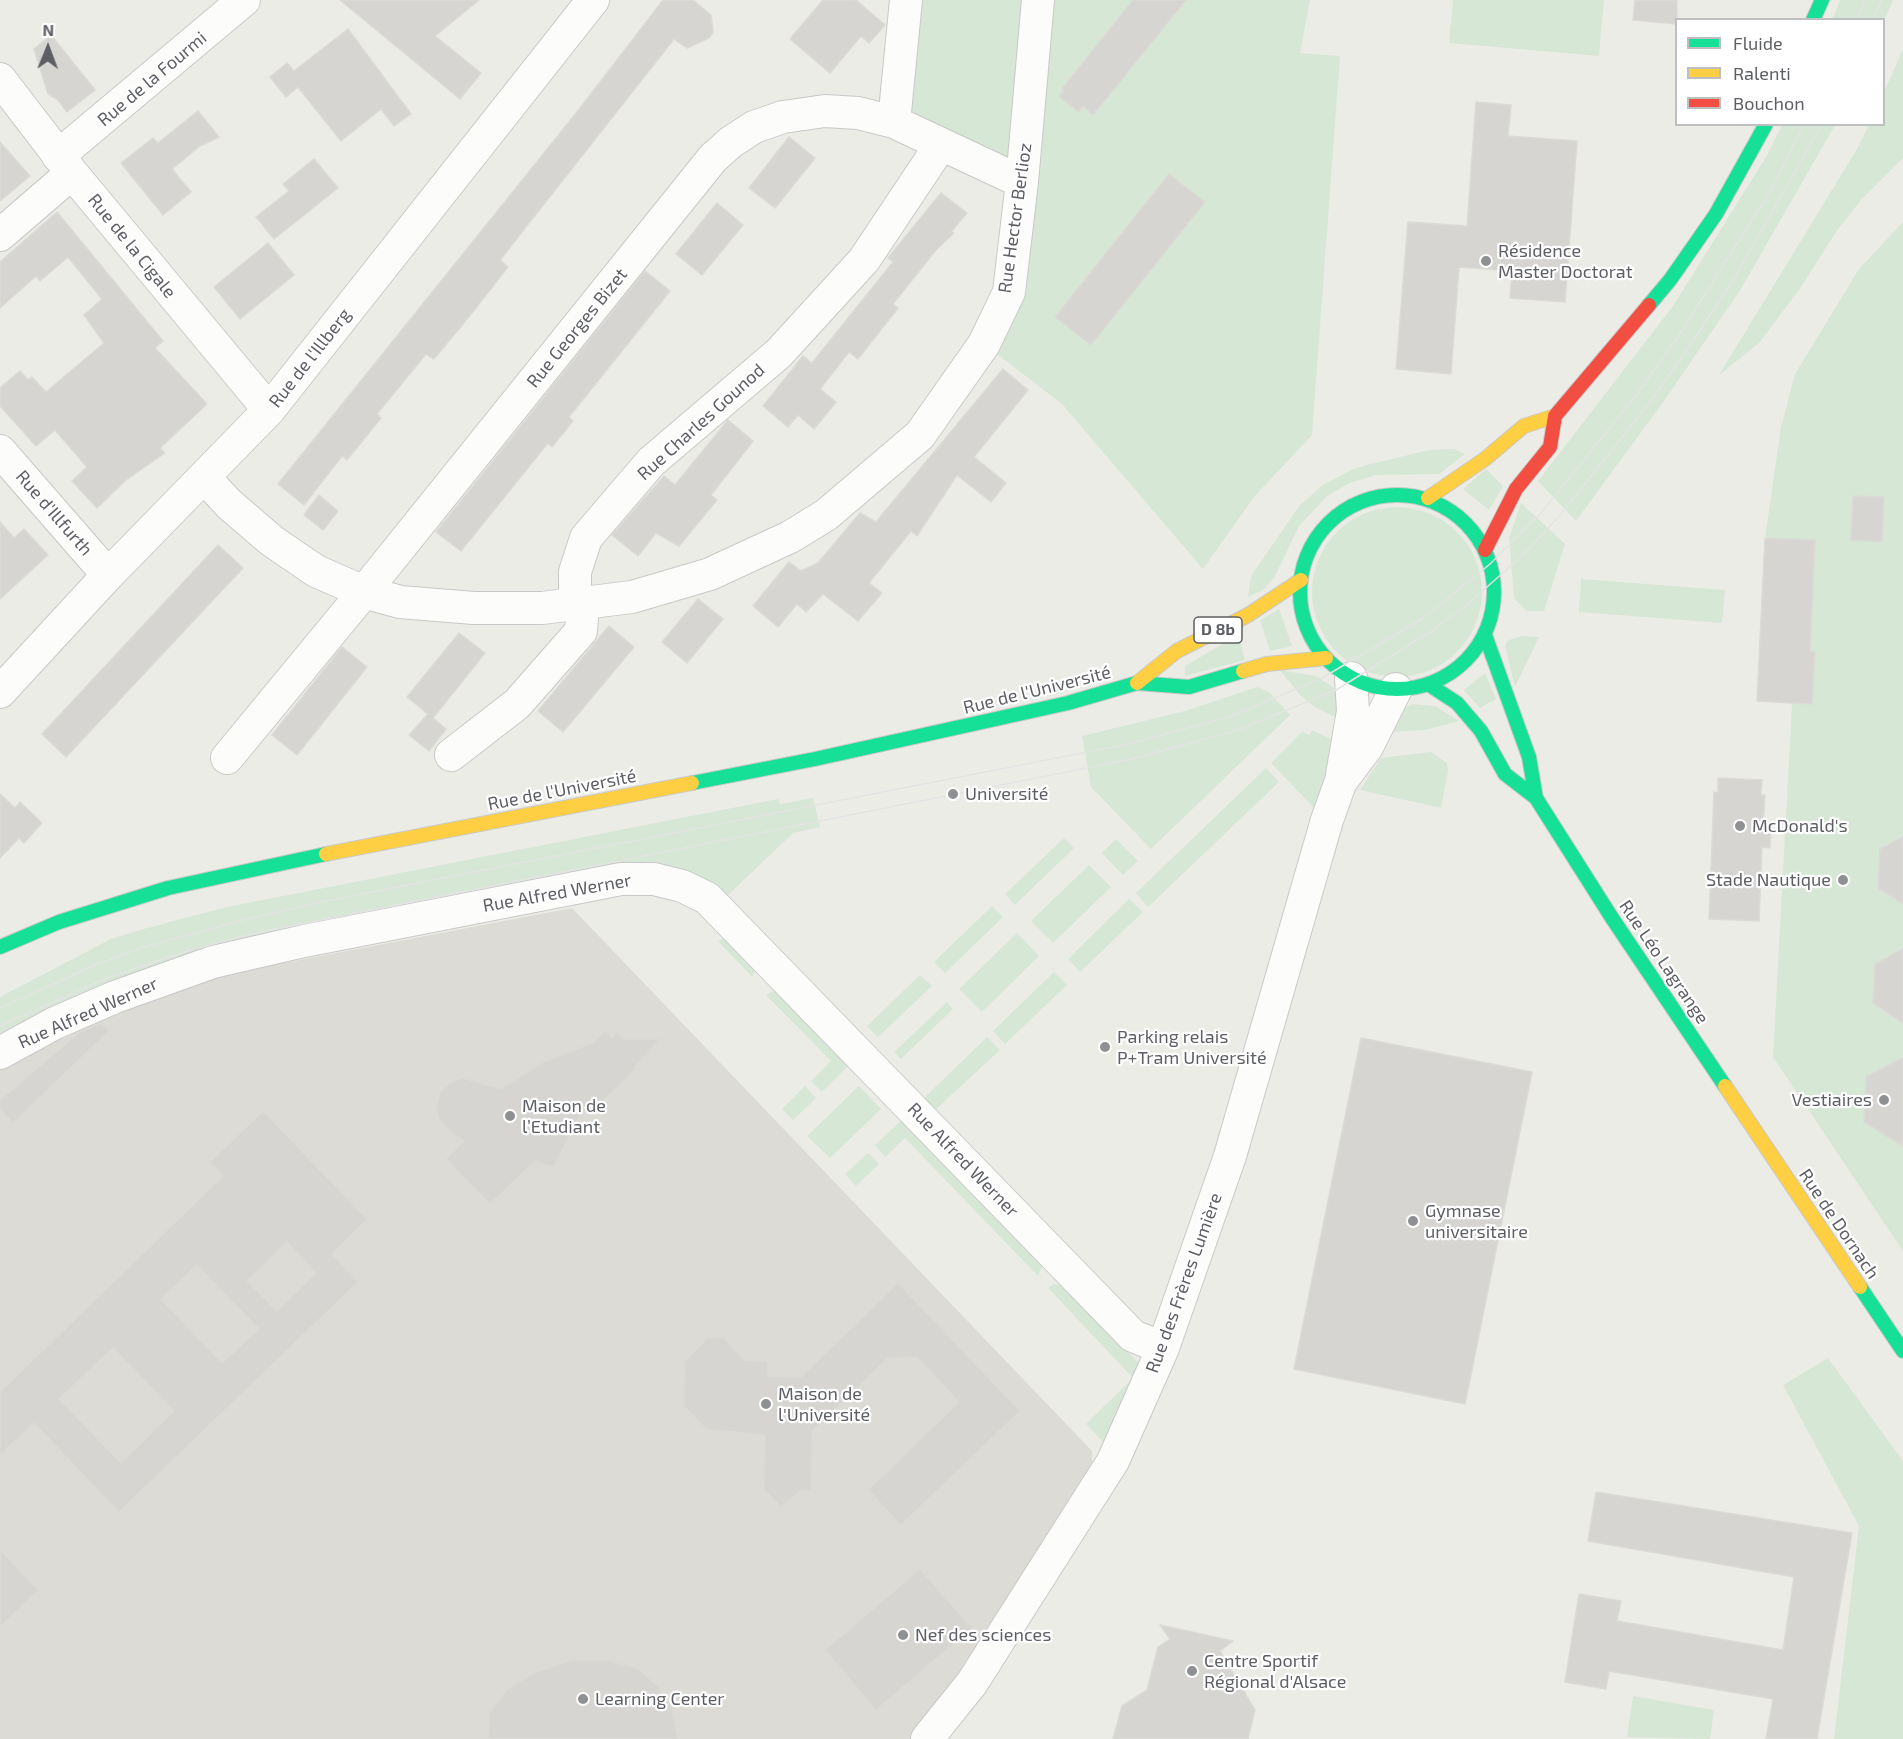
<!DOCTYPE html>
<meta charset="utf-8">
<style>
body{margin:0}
#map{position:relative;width:1903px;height:1739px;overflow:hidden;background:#ecece7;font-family:"Exo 2",sans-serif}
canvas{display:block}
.legend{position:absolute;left:1675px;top:18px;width:210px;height:108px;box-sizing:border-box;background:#fff;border:2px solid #bebfc1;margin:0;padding:8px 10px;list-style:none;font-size:18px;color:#5d5f64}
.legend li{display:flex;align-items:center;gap:12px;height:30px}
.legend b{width:30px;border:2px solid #bebfc1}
.north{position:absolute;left:18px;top:18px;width:60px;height:60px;-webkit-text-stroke:4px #fff;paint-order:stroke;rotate:1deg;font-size:16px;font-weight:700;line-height:24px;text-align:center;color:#5d5f64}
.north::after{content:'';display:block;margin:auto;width:21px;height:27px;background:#5d5f64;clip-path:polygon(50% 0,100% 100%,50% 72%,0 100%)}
</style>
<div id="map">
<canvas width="1903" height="1739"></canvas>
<ul class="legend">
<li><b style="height:8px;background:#16e098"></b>Fluide</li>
<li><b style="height:8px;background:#ffcf43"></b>Ralenti</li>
<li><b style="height:8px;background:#f24e42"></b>Bouchon</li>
</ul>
<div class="north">N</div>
</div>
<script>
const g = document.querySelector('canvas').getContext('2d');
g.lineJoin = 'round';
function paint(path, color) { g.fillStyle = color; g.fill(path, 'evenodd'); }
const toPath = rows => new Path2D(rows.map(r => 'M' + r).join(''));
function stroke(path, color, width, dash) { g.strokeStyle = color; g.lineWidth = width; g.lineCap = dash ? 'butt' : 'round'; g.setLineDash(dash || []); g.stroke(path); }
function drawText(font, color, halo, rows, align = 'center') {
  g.font = font + ' "Exo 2",sans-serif'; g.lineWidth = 4.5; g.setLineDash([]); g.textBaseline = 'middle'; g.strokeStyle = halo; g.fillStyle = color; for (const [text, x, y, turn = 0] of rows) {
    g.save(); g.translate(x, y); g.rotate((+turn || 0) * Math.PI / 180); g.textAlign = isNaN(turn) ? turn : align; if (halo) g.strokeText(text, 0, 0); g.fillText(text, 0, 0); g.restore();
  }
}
paint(toPath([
 [572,908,1092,1451,1092,1474,923,1739,0,1739,0,1067,130,1007,226,974]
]), '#dcdbd6');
paint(toPath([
 [906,0,1310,0,1300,53,1340,56,1312,435,1254,497,1203,569,1062,404,984,344,1022,182,894,122],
 [1453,0,1604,0,1599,56,1449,43],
 [1840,0,1893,0,1884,21,1832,20],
 [1903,49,1903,158,1861,200,1836,232,1799,290,1759,343,1719,375,1857,149,1869,125,1884,124,1884,92],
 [1782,125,1835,125,1741,289,1664,401,1576,521,1538,481,1673,306,1766,157],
 [1903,222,1903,1251,1773,1057,1792,704,1757,701,1765,538,1781,427,1795,374,1859,269],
 [1455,449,1465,454,1439,474,1376,475,1350,483,1327,496,1299,526,1274,578,1263,590,1248,597,1251,576,1300,505,1323,485,1351,470,1370,464,1430,450],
 [1486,469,1503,486,1489,510,1463,489],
 [1521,503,1565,544,1544,611,1526,611,1514,598,1509,538],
 '1312 592a85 85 0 1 1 170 0a85 85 0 1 1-170 0Z',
 [1581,579,1725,590,1722,623,1579,612],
 [1279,609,1292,646,1270,651,1260,620],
 [1238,635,1245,660,1185,676,1185,666],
 [1521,636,1539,637,1515,687,1505,645,1509,640],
 [1280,670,1315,676,1332,686,1341,700,1341,720,1315,707,1300,695],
 [1485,673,1496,699,1480,708,1464,690],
 [1257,687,1269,692,1290,715,1151,849,1091,787,1082,736,1185,711],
 [1413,704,1435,706,1459,721,1425,730,1388,732,1402,709],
 [1312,730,1337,742,1316,810,1271,763,1302,732,1310,735],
 [1431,752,1447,763,1448,771,1441,808,1360,790,1381,758],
 [1266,768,1279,782,1148,907,1136,893],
 [813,798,820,827,793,833,726,897,691,875,326,926,0,1041,0,997,111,939,147,928,227,907,778,799,780,804],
 [1064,838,1074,848,1015,905,1005,894],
 [1116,839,1138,861,1123,875,1102,853],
 [1089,865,1111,887,1053,943,1031,921],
 [1129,899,1143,912,1080,972,1068,959],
 [992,906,1003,917,945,973,934,962],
 [1017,933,1039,956,982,1012,959,989],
 [726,938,756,968,752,977,718,941],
 [1054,972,1067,985,1005,1044,993,1031],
 [920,975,932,986,878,1037,867,1026],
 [777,989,851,1063,822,1092,811,1081,831,1061,766,995],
 [947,1002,953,1009,901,1059,894,1052],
 [987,1037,1000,1050,934,1111,923,1099],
 [805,1086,816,1098,793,1120,782,1109],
 [859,1086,881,1109,830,1158,807,1136],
 [904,1118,1040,1258,1042,1266,1038,1276,905,1138,885,1157,875,1145],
 [868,1153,879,1164,856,1186,845,1174],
 [1054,1284,1067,1287,1142,1367,1111,1450,1086,1424,1133,1378,1048,1288],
 [1828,1358,1903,1461,1903,1739,1834,1739,1859,1526,1783,1385],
 [1633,1696,1714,1710,1710,1739,1627,1737]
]), '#d6e7d5');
const building = toPath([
 [340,0,479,0,435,36,481,73,460,99,340,0],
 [663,0,693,0,711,15,713,32,709,38,687,48,674,39,500,260,508,267,468,318,434,359,426,354,377,414,381,418,347,460,342,456,304,505,278,484,577,112,663,0],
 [823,0,856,0,885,25,869,43,861,36,830,73,790,39,823,0],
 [1133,0,1186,0,1093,115,1083,106,1078,112,1059,96,1064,91,1061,90,1133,0],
 [1635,0,1677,0,1677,24,1633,20,1635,0],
 [348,29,411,114,394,126,381,109,341,141,298,87,286,97,270,77,287,63,294,71,348,29],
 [51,35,95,90,67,112,57,99,48,94,34,49,51,35],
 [1476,102,1511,105,1508,136,1577,141,1565,302,1510,298,1512,271,1459,267,1451,374,1396,369,1408,222,1467,226,1476,102],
 [198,111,219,137,200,146,172,169,191,192,163,215,121,163,153,138,158,143,198,111],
 [789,137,815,158,775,208,749,188,789,137],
 [0,142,30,176,0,201,0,142],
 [314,159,338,188,274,239,256,217,289,191,283,184,314,159],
 [1169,174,1205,202,1091,345,1055,317,1169,174],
 [941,193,967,213,951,232,954,233,936,250,893,304,898,308,858,359,849,352,820,389,836,402,814,429,798,415,788,427,763,406,803,356,812,363,893,262,888,258,941,193],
 [717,203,743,225,702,275,676,254,717,203],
 [57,212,163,341,155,348,207,404,160,448,165,453,126,480,97,508,72,481,87,467,55,430,36,446,0,406,0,388,20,371,28,380,32,377,46,392,104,343,84,315,102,299,68,257,40,281,36,276,0,308,0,262,57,212],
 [268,243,294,275,240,319,214,287,268,243],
 [645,271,670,291,569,417,573,421,552,447,548,443,461,551,436,532,645,271],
 [1003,369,1028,390,974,457,1006,483,991,502,957,475,917,536,911,531,869,583,882,593,858,621,823,594,806,612,797,604,778,627,753,606,789,562,801,571,818,563,860,513,876,522,1003,369],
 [728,420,753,441,711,495,717,500,679,546,656,533,638,556,612,535,664,476,675,485,728,420],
 [319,495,338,511,323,530,304,515,319,495],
 [1853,496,1884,497,1882,542,1851,540,1853,496],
 [0,522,14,538,24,529,48,555,0,599,0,522],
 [1765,538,1815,540,1810,651,1815,652,1812,704,1757,701,1765,538],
 [218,545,243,568,66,757,42,734,218,545],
 [698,599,723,619,687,663,662,642,698,599],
 [609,626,634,647,563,732,538,711,609,626],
 [459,633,485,653,433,718,446,729,429,751,409,735,428,714,407,697,459,633],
 [342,647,367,667,297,755,272,735,342,647],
 [1718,778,1762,780,1761,795,1765,795,1763,825,1771,826,1770,848,1762,847,1759,921,1709,919,1714,792,1718,793,1718,778],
 [0,794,15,808,20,802,42,823,24,843,19,838,0,858,0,794],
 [1903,837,1903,904,1878,888,1880,849,1903,837],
 [1903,949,1903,1023,1873,1003,1875,964,1903,949],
 [101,1023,109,1031,13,1123,0,1109,0,1100,80,1032,101,1023],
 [605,1031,612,1038,617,1033,624,1039,661,1039,634,1067,636,1069,591,1112,584,1106,554,1167,535,1161,490,1204,446,1159,464,1141,446,1128,439,1119,436,1108,440,1092,453,1081,463,1078,501,1089,543,1062,593,1043,605,1031],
 [1361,1038,1532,1072,1465,1404,1294,1369,1361,1038],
 [1903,1058,1903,1146,1864,1122,1866,1077,1903,1058],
 [263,1111,367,1219,332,1254,358,1282,119,1512,34,1423,0,1455,0,1392,223,1176,210,1162,263,1111],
 [287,1242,316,1273,277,1311,247,1281,287,1242],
 [197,1265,259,1329,222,1363,161,1299,197,1265],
 [113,1348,174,1411,121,1463,59,1399,113,1348],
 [898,1283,1020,1411,901,1525,868,1490,959,1402,917,1357,888,1358,812,1431,811,1491,800,1491,781,1507,764,1489,765,1435,706,1429,684,1406,685,1361,708,1338,724,1338,744,1360,768,1361,768,1376,801,1377,898,1283],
 [1596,1492,1852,1533,1817,1739,1766,1739,1773,1699,1609,1671,1606,1689,1565,1682,1579,1594,1621,1601,1617,1621,1783,1650,1794,1577,1588,1541,1596,1492],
 [0,1550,38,1590,0,1627,0,1550],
 [920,1569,972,1628,876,1710,825,1650,920,1569],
 [1160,1625,1233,1641,1220,1651,1255,1710,1248,1739,1113,1739,1122,1706,1147,1690,1158,1647,1170,1639,1160,1625],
 [573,1660,608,1660,638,1669,659,1687,672,1710,678,1739,488,1739,489,1714,507,1689,536,1672,573,1660]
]);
paint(building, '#d6d5d2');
stroke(building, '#dbdad6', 1.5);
const street = toPath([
 [0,79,72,173,269,410],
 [894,122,906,0],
 [58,156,244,0],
 [0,235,72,173],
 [0,451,108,575],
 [204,477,229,504,272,541,316,571,364,592,400,602,474,608,542,608,632,597,710,574,790,537,826,515,920,435,984,344,1009,292,1022,182,1038,0],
 [0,692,108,575,269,410,593,0],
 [451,755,517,704,581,631,582,618,575,589,575,572,586,538,651,462,779,353,864,260,940,146],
 [227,758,364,592,713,158,731,142,754,127,783,117,825,111,858,113,894,122,1022,182],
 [1342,780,1367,747,1396,689],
 [0,1053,55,1023,115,997,213,962,304,941,621,879,654,879,682,886,707,898,1133,1336,1163,1348],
 [927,1739,972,1683,1113,1461,1163,1348,1230,1156,1327,820,1341,781,1353,711,1351,678]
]);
const fast = toPath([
 [1813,20,1822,0],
 [1649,305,1670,280,1716,214,1766,124],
 '1300 592a97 97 0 1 1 194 0a97 97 0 1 1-194 0Z',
 [1485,635,1529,757,1536,798],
 [1428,684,1457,703,1481,731,1505,774,1536,798,1612,918,1725,1086],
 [692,783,815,759,1068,703,1137,683,1189,687,1243,671],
 [0,947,59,922,168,888,326,854],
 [1860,1287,1903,1351]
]);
const slow = toPath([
 [1428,498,1485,459,1524,426,1555,416],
 [1243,671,1267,664,1326,658],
 [1137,683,1177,651,1248,615,1301,580],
 [326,854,692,783],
 [1725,1086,1860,1287]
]);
const jam = toPath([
 [1485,550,1516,489,1550,447,1555,416,1649,305]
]);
stroke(street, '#c8c8c8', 34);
stroke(fast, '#c9c9c9', 16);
stroke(slow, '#c9c9c9', 16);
stroke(jam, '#c9c9c9', 16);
stroke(street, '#fcfcfb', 32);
stroke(fast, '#16e098', 14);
stroke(slow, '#ffcf43', 14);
stroke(jam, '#f24e42', 14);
stroke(toPath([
 [1856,20,1865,0],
 [1873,20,1882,0],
 [0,1008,95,965,144,947,243,920,321,902,1128,744,1232,716,1322,678,1422,619,1490,564,1541,513,1637,394,1681,332,1766,198,1805,124],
 [0,1026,104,979,190,950,251,934,1132,759,1238,730,1336,690,1430,632,1469,603,1523,555,1561,514,1650,402,1693,341,1732,282,1822,124]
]), '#e3e4e3', 1.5);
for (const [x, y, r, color] of [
 [1486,261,6,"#8f9092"],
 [953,794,6,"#8f9092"],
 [1740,826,6,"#8f9092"],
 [1843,880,6,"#8f9092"],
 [1105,1047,6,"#8f9092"],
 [1884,1100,6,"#8f9092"],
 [510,1116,6,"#8f9092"],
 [1413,1221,6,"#8f9092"],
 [766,1404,6,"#8f9092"],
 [903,1635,6,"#8f9092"],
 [1192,1671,6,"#8f9092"],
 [583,1699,6,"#8f9092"]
]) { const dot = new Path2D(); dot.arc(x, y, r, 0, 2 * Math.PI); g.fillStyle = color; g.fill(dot); stroke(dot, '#fff', 2); }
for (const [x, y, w] of [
 [1218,630,48]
]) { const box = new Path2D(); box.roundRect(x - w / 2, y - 13, w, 26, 4.5); g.fillStyle = '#fff'; g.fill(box); stroke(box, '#5d5f64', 1.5); }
drawText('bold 16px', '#5d5f64', null, [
 ["D 8b",1218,630]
]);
drawText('18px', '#5d5f64', '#fff', [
 ["Rue de la Fourmi",152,79,-40],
 ["Rue Hector Berlioz",1015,218,-82],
 ["Rue de la Cigale",132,246,51],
 ["Rue Georges Bizet",577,328,-51],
 ["Rue de l'Illberg",310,358,-52],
 ["Rue Charles Gounod",701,422,-42],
 ["Rue d'Illfurth",54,513,49],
 ["Rue de l'Université",1037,690,-14],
 ["Rue de l'Université",562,790,-11],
 ["Rue Alfred Werner",557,893,-10],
 ["Rue Léo Lagrange",1664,962,56],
 ["Rue Alfred Werner",88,1013,-24],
 ["Rue Alfred Werner",963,1160,46],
 ["Rue de Dornach",1839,1224,56],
 ["Rue des Frères Lumière",1184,1283,-70]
]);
drawText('18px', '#5d5f64', '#fff', [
 ["Résidence",1498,251],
 ["Master Doctorat",1498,272],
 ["Université",965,794],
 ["McDonald's",1752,826],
 ["Stade Nautique",1831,880,"right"],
 ["Parking relais",1117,1037],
 ["P+Tram Université",1117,1058],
 ["Vestiaires",1872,1100,"right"],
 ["Maison de",522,1106],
 ["l’Etudiant",522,1127],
 ["Gymnase",1425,1211],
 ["universitaire",1425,1232],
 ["Maison de",778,1394],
 ["l'Université",778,1415],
 ["Nef des sciences",915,1635],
 ["Centre Sportif",1204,1661],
 ["Régional d'Alsace",1204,1682],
 ["Learning Center",595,1699]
], 'left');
</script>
